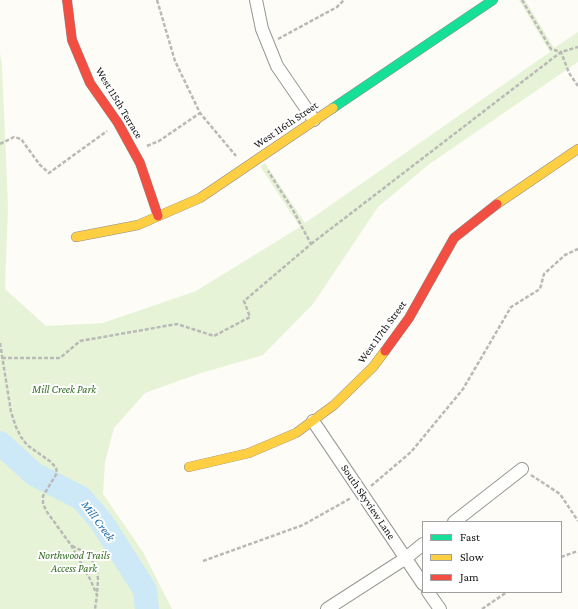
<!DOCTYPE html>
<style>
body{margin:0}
#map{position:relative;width:578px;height:609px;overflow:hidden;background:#fdfcf7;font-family:"Crimson Pro",serif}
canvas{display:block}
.legend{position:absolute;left:422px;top:521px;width:140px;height:72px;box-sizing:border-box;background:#fff;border:1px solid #a0a0a0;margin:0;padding:5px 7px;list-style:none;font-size:12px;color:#111}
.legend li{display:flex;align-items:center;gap:8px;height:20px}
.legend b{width:20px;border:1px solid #a0a0a0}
</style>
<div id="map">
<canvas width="578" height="609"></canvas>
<ul class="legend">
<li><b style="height:5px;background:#16e098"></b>Fast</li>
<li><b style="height:5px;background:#ffcf43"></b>Slow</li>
<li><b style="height:5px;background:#f24e42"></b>Jam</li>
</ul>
</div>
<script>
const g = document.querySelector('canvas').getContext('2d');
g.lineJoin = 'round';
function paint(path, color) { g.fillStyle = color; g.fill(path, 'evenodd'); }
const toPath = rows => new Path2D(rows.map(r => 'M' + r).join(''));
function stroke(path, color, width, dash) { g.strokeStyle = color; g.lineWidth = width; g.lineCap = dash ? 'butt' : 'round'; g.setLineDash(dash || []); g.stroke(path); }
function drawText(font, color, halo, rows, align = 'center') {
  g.font = font + ' "Crimson Pro",serif'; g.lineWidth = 4; g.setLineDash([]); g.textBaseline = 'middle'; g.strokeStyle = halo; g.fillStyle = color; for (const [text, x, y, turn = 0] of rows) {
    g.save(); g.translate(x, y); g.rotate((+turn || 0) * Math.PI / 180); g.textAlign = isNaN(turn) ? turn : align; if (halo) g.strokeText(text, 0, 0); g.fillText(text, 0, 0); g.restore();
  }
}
paint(toPath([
 [519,0,525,0,554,48,578,32,578,62,428,165,378,207,313,304,263,355,198,374,145,393,114,428,105,462,103,494,143,552,172,609,0,609,0,53,2,65,8,207,5,289,46,326,103,323,196,291,300,227,260,166,265,163,305,223,550,52]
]), '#e7f3d7');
stroke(toPath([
 [0,443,34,474,81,498,101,521,145,590,147,609]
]), '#cde8f7', 24);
const street = toPath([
 [256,0,262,29,277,66,314,120],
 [313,421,423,584],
 [454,522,522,469],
 [428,592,440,609],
 [327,609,406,558,423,544]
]);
const fast = toPath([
 [333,108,493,0]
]);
const slow = toPath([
 [497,204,578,149],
 [76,237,138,225,200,198,333,108],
 [189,467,249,453,296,433,334,405,373,367,385,351]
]);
const jam = toPath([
 [67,0,72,40,90,83,118,123,140,163,158,216],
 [385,351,409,318,454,238,497,204]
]);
stroke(street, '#979795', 14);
stroke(fast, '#8e8d8b', 10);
stroke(slow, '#8e8d8b', 10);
stroke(jam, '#8e8d8b', 10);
stroke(toPath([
 [157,0,175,61,200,113,236,156],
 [522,0,551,49,561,52,569,73,578,86],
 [278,39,337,7,344,0],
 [0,144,14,137,21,139,40,165,49,173,107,131],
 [147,146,159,141,200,113],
 [311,244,561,52,578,47],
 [0,343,11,412,16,427,21,437,27,445,51,462,56,468,57,473,43,496,43,504,47,512,71,545,90,579,97,595,95,609],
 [2,358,60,358,80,341,177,324,214,336,250,317,244,301,311,244,293,210,268,171],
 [531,475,560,494,578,521],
 [371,486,411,452,463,389,511,307,540,289,544,274,565,255,578,249],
 [72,546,85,552,92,560,97,570,98,579,97,594],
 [561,557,578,551],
 [203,561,303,525,351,498],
 [482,609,507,592]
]), '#b9b9b8', 2.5, [4, 2]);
stroke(street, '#fffffe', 12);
stroke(fast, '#16e098', 9);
stroke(slow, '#ffcf43', 9);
stroke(jam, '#f24e42', 9);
drawText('11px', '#111', '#fff', [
 ["West 115th Terrace",119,103,59],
 ["West 116th Street",286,125,-34],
 ["West 117th Street",382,332,-54],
 ["South Skyview Lane",368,502,56]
]);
drawText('italic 11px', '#2f6b1f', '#fff', [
 ["Mill Creek Park",64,390],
 ["Northwood Trails",74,556],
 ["Access Park",74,569]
]);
drawText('italic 12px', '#1768a6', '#fff', [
 ["Mill Creek",98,521,53]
]);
</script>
